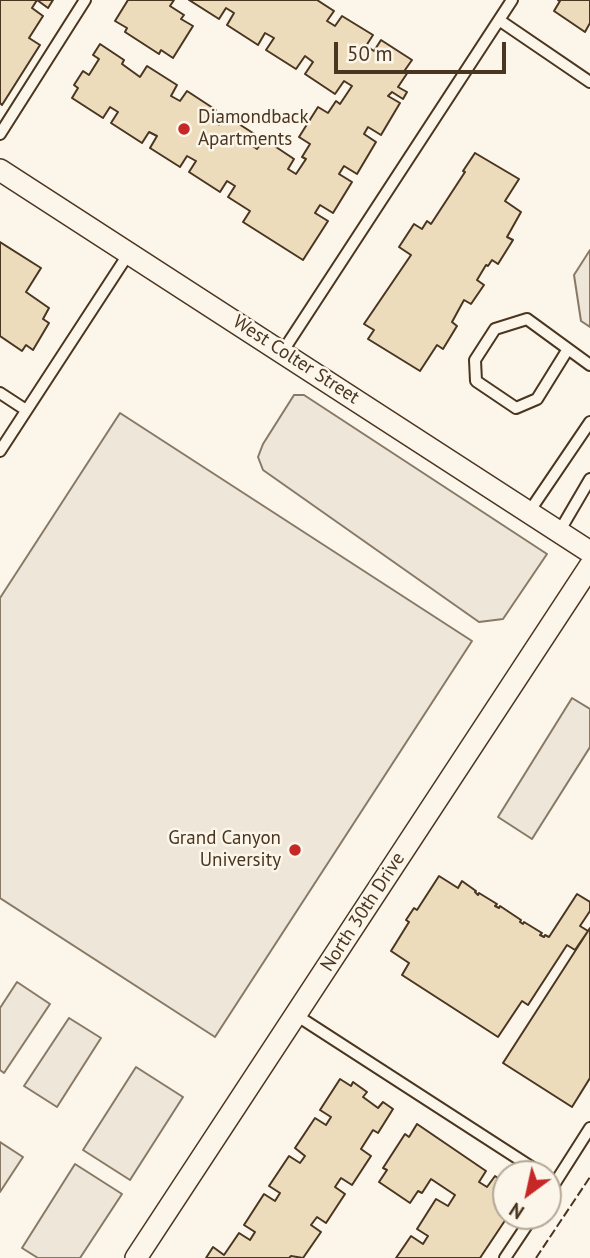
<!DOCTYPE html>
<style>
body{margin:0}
#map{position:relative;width:590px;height:1258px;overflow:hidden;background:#fbf6e9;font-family:"PT Sans",sans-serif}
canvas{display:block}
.north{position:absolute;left:492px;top:1160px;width:70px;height:70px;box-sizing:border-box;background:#fbf6e9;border:2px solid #b4a999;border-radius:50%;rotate:213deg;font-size:19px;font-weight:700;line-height:28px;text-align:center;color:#4a3520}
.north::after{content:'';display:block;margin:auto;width:24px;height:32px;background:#c62828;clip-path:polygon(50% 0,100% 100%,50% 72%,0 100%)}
.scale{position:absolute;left:334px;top:42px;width:172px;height:32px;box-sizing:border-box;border:4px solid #4a3520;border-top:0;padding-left:9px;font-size:21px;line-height:24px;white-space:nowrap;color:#4a3520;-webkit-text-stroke:5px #fbf6e9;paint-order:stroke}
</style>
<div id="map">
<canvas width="590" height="1258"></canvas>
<div class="north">N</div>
<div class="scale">50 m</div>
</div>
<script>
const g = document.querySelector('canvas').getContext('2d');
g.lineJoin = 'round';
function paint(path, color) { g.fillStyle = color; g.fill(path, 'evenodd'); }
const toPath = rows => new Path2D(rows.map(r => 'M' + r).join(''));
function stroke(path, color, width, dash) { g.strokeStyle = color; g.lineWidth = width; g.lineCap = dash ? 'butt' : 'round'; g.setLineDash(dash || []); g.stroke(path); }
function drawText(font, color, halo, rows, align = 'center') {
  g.font = font + ' "PT Sans",sans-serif'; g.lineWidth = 5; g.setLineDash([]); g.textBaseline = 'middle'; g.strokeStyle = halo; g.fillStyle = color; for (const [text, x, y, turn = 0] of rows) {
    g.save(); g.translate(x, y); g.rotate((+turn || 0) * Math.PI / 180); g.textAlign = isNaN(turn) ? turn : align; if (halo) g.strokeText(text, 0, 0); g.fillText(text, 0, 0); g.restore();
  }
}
const green = toPath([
 [590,250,590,327,581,321,574,275,590,250],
 [294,395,304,395,547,554,503,619,479,622,263,470,258,457,263,444,294,395],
 [120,413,472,641,215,1037,0,898,0,598,120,413],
 [572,698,590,709,590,747,532,839,498,817,572,698],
 [17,982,50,1004,4,1073,0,1070,0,1008,17,982],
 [69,1018,101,1038,57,1107,24,1086,69,1018],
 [136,1067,183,1097,130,1180,83,1150,136,1067],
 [0,1142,23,1157,0,1192,0,1142],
 [75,1164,122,1194,80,1258,38,1258,22,1248,75,1164]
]);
paint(green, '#ede6d9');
stroke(green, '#887966', 2);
const building = toPath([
 [0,0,53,0,48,8,37,0,32,8,43,16,29,38,40,45,2,105,0,103,0,0],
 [128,0,174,0,170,6,184,15,181,19,193,26,173,58,161,50,159,54,125,32,127,28,115,21,128,0],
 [189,0,317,0,334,11,327,21,335,26,342,16,373,35,366,46,374,51,381,40,412,60,405,70,408,72,398,87,407,92,403,99,392,92,388,96,400,103,381,135,368,127,364,134,376,142,357,174,344,166,339,174,352,182,333,213,320,205,315,213,328,221,303,260,243,222,250,211,228,197,235,186,227,181,220,192,189,172,196,161,187,156,180,167,150,148,157,136,149,132,142,143,111,123,118,112,110,107,103,118,72,98,78,88,74,85,83,71,89,75,99,59,93,55,100,44,124,60,122,64,140,77,147,66,177,85,171,96,180,101,187,91,216,110,210,119,219,125,225,115,256,135,250,144,257,149,264,139,294,159,288,169,296,174,306,159,302,157,310,144,299,137,318,107,328,113,336,101,340,104,352,86,344,81,335,94,305,74,313,62,305,56,296,69,266,50,274,38,265,33,258,45,227,25,234,13,226,8,219,19,189,0],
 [558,0,590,0,590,23,585,32,554,11,560,1,558,0],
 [475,153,519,179,505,201,521,212,507,237,513,240,498,264,492,260,488,266,486,265,477,280,484,285,471,304,464,300,452,322,457,326,443,349,437,345,420,371,368,339,374,330,364,324,411,255,399,247,414,224,422,229,427,221,431,224,465,172,463,171,475,153],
 [0,242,41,268,26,292,49,308,43,319,49,323,33,350,26,345,22,351,0,336,0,242],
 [439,876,458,888,462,881,476,891,475,892,478,895,479,893,497,904,495,906,499,908,500,906,521,920,520,922,523,924,524,922,542,933,540,935,544,937,545,935,549,937,577,894,590,902,590,911,580,926,588,931,575,950,567,945,528,1005,522,1001,498,1037,402,975,409,963,391,951,409,922,406,920,414,908,417,910,439,876],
 [590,928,590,1078,572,1107,503,1063,590,928],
 [340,1079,351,1086,353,1082,367,1092,363,1097,378,1108,383,1102,393,1109,378,1133,373,1130,361,1149,371,1156,352,1185,341,1178,335,1187,345,1194,326,1223,317,1217,311,1225,321,1232,303,1258,291,1256,289,1258,206,1258,213,1247,224,1255,239,1233,250,1240,255,1232,244,1225,264,1194,275,1201,280,1193,269,1186,289,1156,300,1163,305,1156,295,1148,315,1118,326,1125,331,1117,320,1110,340,1079],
 [417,1124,486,1171,479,1182,487,1187,495,1176,506,1184,506,1216,508,1216,480,1258,396,1258,411,1236,423,1244,428,1236,417,1229,436,1199,448,1206,455,1195,431,1179,422,1193,418,1191,410,1203,379,1182,387,1170,383,1168,405,1134,409,1137,417,1124]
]);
paint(building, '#ecdcbc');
stroke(building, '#4a3520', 2);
const lane = toPath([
 [499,20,590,82],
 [0,134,85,0],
 [568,349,537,399,516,408,476,381,475,360,495,329,527,319,590,365],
 [283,351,512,0],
 [0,393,26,410],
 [0,451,129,253],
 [529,512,590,422],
 [559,532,590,479],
 [296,1015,542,1174],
 [548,1194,590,1128],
 [505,1258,533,1216]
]);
const street = toPath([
 [0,170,590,552],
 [136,1258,590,566]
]);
stroke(lane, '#4a3520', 14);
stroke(street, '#4a3520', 24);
stroke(lane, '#fbf6e9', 10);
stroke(street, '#fbf6e9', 21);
stroke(toPath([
 [536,1258,590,1177]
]), '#4a3520', 2, [9, 3.5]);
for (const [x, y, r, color] of [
 [184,129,7,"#c62828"],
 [295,850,7,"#c62828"]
]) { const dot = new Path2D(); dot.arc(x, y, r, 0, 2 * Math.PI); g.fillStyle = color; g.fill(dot); stroke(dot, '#fbf6e9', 2.5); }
drawText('19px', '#4a3520', '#fbf6e9', [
 ["Diamondback",198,118],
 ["Apartments",198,140],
 ["Grand Canyon",281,839,"right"],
 ["University",281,861,"right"]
], 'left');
drawText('19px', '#4a3520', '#fbf6e9', [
 ["West Colter Street",296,360,33],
 ["North 30th Drive",363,912,-57]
]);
</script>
